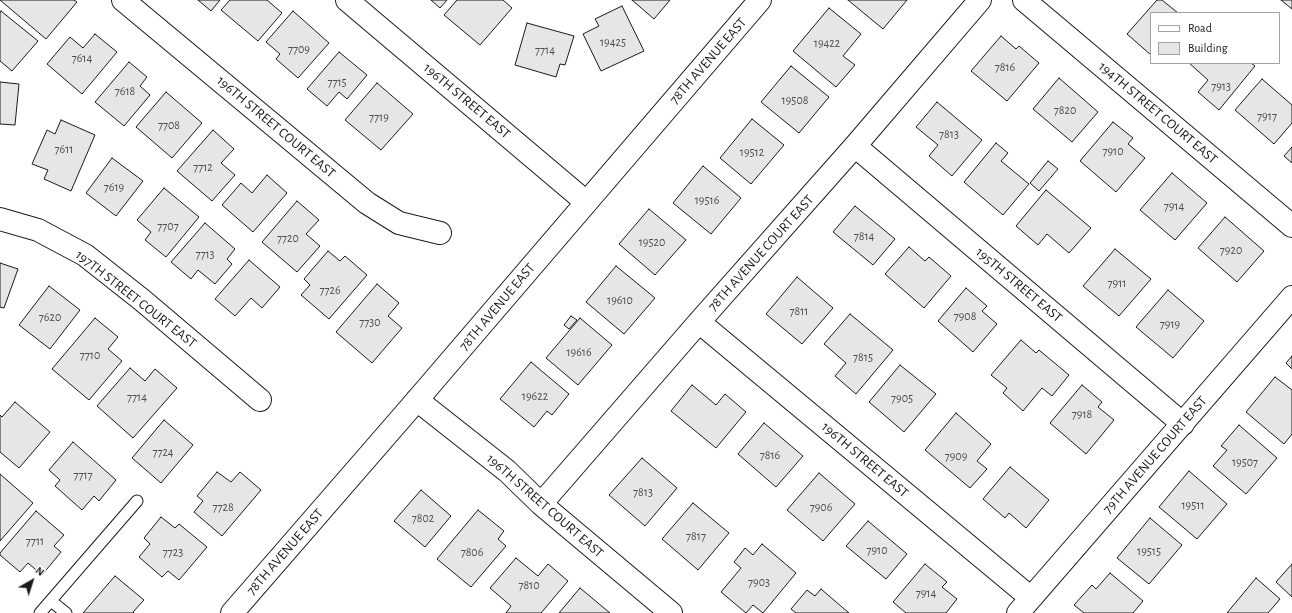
<!DOCTYPE html>
<style>
body{margin:0}
#map{position:relative;width:1292px;height:613px;overflow:hidden;background:#fff;font-family:"Alegreya Sans",sans-serif}
canvas{display:block}
.legend{position:absolute;left:1150px;top:12px;width:130px;height:52px;box-sizing:border-box;background:#fff;border:1px solid #a3a3a3;margin:0;padding:5px 7px;list-style:none;font-size:12px;color:#1a1a1a}
.legend li{display:flex;align-items:center;gap:8px;height:20px}
.legend b{width:20px;border:1px solid #a3a3a3}
.north{position:absolute;left:12px;top:561px;width:40px;height:40px;-webkit-text-stroke:3px #fff;paint-order:stroke;rotate:39deg;font-size:11px;font-weight:700;line-height:16px;text-align:center;color:#1a1a1a}
.north::after{content:'';display:block;margin:auto;width:14px;height:18px;background:#1a1a1a;clip-path:polygon(50% 0,100% 100%,50% 72%,0 100%)}
</style>
<div id="map">
<canvas width="1292" height="613"></canvas>
<ul class="legend">
<li><b style="height:5px;background:#fff"></b>Road</li>
<li><b style="height:11px;background:#e6e6e6"></b>Building</li>
</ul>
<div class="north">N</div>
</div>
<script>
const g = document.querySelector('canvas').getContext('2d');
g.lineJoin = 'round';
function paint(path, color) { g.fillStyle = color; g.fill(path, 'evenodd'); }
const toPath = rows => new Path2D(rows.map(r => 'M' + r).join(''));
function stroke(path, color, width, dash) { g.strokeStyle = color; g.lineWidth = width; g.lineCap = dash ? 'butt' : 'round'; g.setLineDash(dash || []); g.stroke(path); }
function drawText(font, color, halo, rows, align = 'center') {
  g.font = font + ' "Alegreya Sans",sans-serif'; g.lineWidth = 3; g.setLineDash([]); g.textBaseline = 'middle'; g.strokeStyle = halo; g.fillStyle = color; for (const [text, x, y, turn = 0] of rows) {
    g.save(); g.translate(x, y); g.rotate((+turn || 0) * Math.PI / 180); g.textAlign = isNaN(turn) ? turn : align; if (halo) g.strokeText(text, 0, 0); g.fillText(text, 0, 0); g.restore();
  }
}
const building = toPath([
 [0,0,74,0,77,2,46,39,0,0],
 [198,0,220,0,211,11,198,0],
 [230,0,267,0,282,13,258,41,221,10,230,0],
 [431,0,447,0,440,8,431,0],
 [457,0,503,0,512,8,480,45,444,15,457,0],
 [632,0,670,0,654,19,632,0],
 [848,0,907,0,883,29,848,0],
 [1157,0,1162,0,1178,13,1151,13,1151,55,1127,34,1157,0],
 [1281,0,1292,0,1292,9,1281,0],
 [622,6,644,51,601,71,583,34,599,26,595,19,622,6],
 [829,8,861,34,843,56,855,65,836,87,793,51,829,8],
 [1,11,38,41,12,71,0,61,0,13,1,11],
 [293,11,329,43,298,78,276,59,280,54,266,42,293,11],
 [527,23,574,36,565,65,560,64,556,77,515,65,527,23],
 [95,34,117,52,82,94,47,64,70,37,83,48,95,34],
 [1001,36,1016,49,1019,46,1039,63,1007,101,971,71,1001,36],
 [339,52,367,75,347,99,339,92,327,106,307,89,339,52],
 [129,62,147,77,140,86,150,95,124,126,95,102,129,62],
 [1189,63,1251,63,1255,66,1219,110,1198,92,1208,80,1189,63],
 [791,66,829,97,799,133,761,102,791,66],
 [1059,78,1098,112,1072,142,1033,109,1059,78],
 [1262,79,1292,105,1292,123,1274,144,1235,110,1262,79],
 [0,82,19,84,15,125,0,124,0,82],
 [377,83,413,114,381,150,345,120,377,83],
 [166,92,202,123,172,158,136,127,166,92],
 [937,102,982,140,952,176,929,156,938,145,916,127,937,102],
 [752,119,784,145,751,184,720,158,752,119],
 [61,120,95,135,71,191,44,179,48,170,32,164,47,130,55,134,61,120],
 [1113,122,1133,138,1128,144,1145,158,1116,192,1080,161,1113,122],
 [213,130,234,149,221,163,235,175,212,201,177,171,213,130],
 [996,143,1008,153,1001,161,1029,184,1003,215,964,182,996,143],
 [1292,147,1292,163,1284,156,1292,147],
 [112,158,143,181,116,216,86,193,112,158],
 [1048,161,1058,169,1039,191,1030,183,1048,161],
 [703,166,741,198,711,234,673,203,703,166],
 [1172,173,1207,203,1175,240,1140,210,1172,173],
 [267,175,287,193,253,232,222,205,241,183,252,193,267,175],
 [164,188,199,217,166,257,145,240,151,232,137,220,164,188],
 [1046,190,1091,228,1069,253,1047,234,1038,245,1016,226,1046,190],
 [297,201,319,220,306,234,320,246,297,272,262,242,297,201],
 [855,206,895,239,873,265,833,232,855,206],
 [649,209,686,240,655,275,619,244,649,209],
 [1225,217,1264,251,1237,282,1198,248,1225,217],
 [205,223,235,249,227,259,232,264,215,284,198,270,191,279,171,262,205,223],
 [909,247,925,261,929,257,951,276,924,308,885,274,909,247],
 [1115,249,1151,279,1119,316,1083,286,1115,249],
 [328,251,340,261,345,256,367,275,329,319,301,295,310,285,304,279,328,251],
 [249,260,280,287,262,308,251,298,235,316,215,299,249,260],
 [0,263,18,269,4,308,0,307,0,263],
 [616,266,655,298,624,334,586,302,616,266],
 [797,277,833,308,802,344,766,314,797,277],
 [377,284,399,303,388,316,402,328,372,363,336,332,377,284],
 [49,286,80,310,50,349,19,325,49,286],
 [966,288,987,306,982,311,997,324,973,352,938,321,966,288],
 [1168,290,1204,321,1173,358,1136,327,1168,290],
 [850,314,893,350,856,394,835,376,846,363,824,344,850,314],
 [571,316,577,320,569,329,564,325,571,316],
 [95,318,118,337,108,349,122,361,89,400,52,369,95,318],
 [580,318,612,345,578,385,546,358,580,318],
 [1021,340,1036,353,1039,350,1069,375,1052,396,1042,388,1023,411,1003,393,1007,388,991,375,1021,340],
 [1292,356,1292,369,1286,363,1292,356],
 [531,362,569,394,552,415,547,411,534,427,500,399,531,362],
 [900,365,936,394,904,432,869,402,900,365],
 [130,368,145,381,155,369,177,388,133,438,97,406,130,368],
 [1275,377,1292,390,1292,434,1284,444,1246,412,1275,377],
 [692,385,716,405,725,394,746,412,716,448,671,411,692,385],
 [1082,385,1102,402,1098,407,1114,420,1086,454,1050,423,1082,385],
 [15,402,50,432,19,468,0,452,0,415,2,417,15,402],
 [956,413,991,444,977,461,987,469,970,488,925,450,956,413],
 [164,420,193,445,161,483,132,458,164,420],
 [764,423,803,456,776,487,738,454,764,423],
 [1239,425,1277,458,1246,494,1213,466,1227,450,1221,446,1239,425],
 [73,442,116,480,99,501,94,496,82,510,55,486,60,480,49,470,73,442],
 [642,458,677,488,645,526,609,495,642,458],
 [1010,467,1049,500,1026,528,1009,513,1005,518,983,499,1010,467],
 [1189,471,1227,504,1197,539,1159,507,1189,471],
 [217,472,231,482,240,472,261,490,222,536,194,512,203,501,197,496,217,472],
 [819,473,855,504,823,541,787,510,819,473],
 [0,474,33,503,0,541,0,474],
 [421,490,451,516,425,547,394,521,421,490],
 [693,503,729,533,698,570,662,539,693,503],
 [478,510,504,531,498,539,506,546,471,587,437,559,478,510],
 [36,511,64,535,54,546,61,552,42,575,28,563,20,572,0,555,0,553,36,511],
 [161,517,175,528,179,524,207,547,179,580,168,571,162,577,139,557,150,544,144,538,161,517],
 [1150,518,1182,545,1149,584,1117,558,1150,518],
 [868,521,907,554,886,579,846,546,868,521],
 [762,544,796,573,763,613,753,605,746,613,721,592,741,568,734,562,745,548,753,555,762,544],
 [516,558,538,576,548,564,568,581,541,613,506,613,511,606,490,588,516,558],
 [925,564,947,582,942,587,957,599,946,613,906,613,893,602,925,564],
 [1292,564,1292,597,1276,582,1292,564],
 [1110,573,1143,601,1133,613,1084,613,1074,605,1092,585,1096,589,1110,573],
 [115,576,144,600,133,612,134,613,83,613,115,576],
 [1256,578,1280,599,1268,613,1227,613,1256,578],
 [580,588,610,613,559,613,580,588],
 [821,589,849,613,796,613,791,609,807,590,815,596,821,589]
]);
paint(building, '#e6e6e6');
stroke(building, '#1a1a1a', 1);
const lane = toPath([
 [51,601,66,613],
 [40,613,137,501]
]);
const street = toPath([
 [123,0,367,203,399,223,440,233],
 [347,0,586,202],
 [1024,0,1292,226],
 [855,146,1183,424],
 [0,219,38,230,85,255,142,300,260,400],
 [699,322,1031,598],
 [417,400,507,471,541,504,671,613],
 [541,504,699,322,855,146,980,0],
 [1018,613,1292,297]
]);
const secondary = toPath([
 [232,613,417,400,760,0]
]);
stroke(lane, '#1a1a1a', 13);
stroke(street, '#1a1a1a', 24);
stroke(secondary, '#1a1a1a', 24);
stroke(lane, '#fff', 11);
stroke(street, '#fff', 22);
stroke(secondary, '#fff', 22);
drawText('12px', '#4d4d4d', null, [
 ["19425",613,42],
 ["19422",827,43],
 ["7709",299,49],
 ["7714",545,50],
 ["7614",82,58],
 ["7816",1005,67],
 ["7715",337,82],
 ["7913",1221,86],
 ["7618",125,91],
 ["19508",795,100],
 ["7820",1065,110],
 ["7917",1267,116],
 ["7719",379,117],
 ["7708",169,125],
 ["7813",949,134],
 ["7611",64,149],
 ["7910",1113,151],
 ["19512",752,152],
 ["7712",203,167],
 ["7619",114,187],
 ["19516",707,200],
 ["7914",1174,206],
 ["7707",168,226],
 ["7814",864,236],
 ["7720",288,238],
 ["19520",652,242],
 ["7920",1231,250],
 ["7713",205,254],
 ["7911",1117,283],
 ["7726",330,290],
 ["19610",620,300],
 ["7811",799,311],
 ["7908",965,316],
 ["7620",50,317],
 ["7730",370,322],
 ["7919",1170,324],
 ["19616",579,352],
 ["7710",90,355],
 ["7815",863,357],
 ["19622",535,396],
 ["7714",137,397],
 ["7905",902,398],
 ["7918",1082,414],
 ["7724",163,452],
 ["7816",770,455],
 ["7909",956,456],
 ["19507",1245,462],
 ["7717",83,475],
 ["7813",643,492],
 ["19511",1193,505],
 ["7728",223,507],
 ["7906",821,507],
 ["7802",423,518],
 ["7817",696,536],
 ["7711",35,541],
 ["7910",877,550],
 ["19515",1149,551],
 ["7723",173,552],
 ["7806",472,552],
 ["7903",759,582],
 ["7810",529,585],
 ["7914",926,593]
]);
drawText('14px', '#1a1a1a', '#fff', [
 ["78TH AVENUE EAST",708,61,-49],
 ["196TH STREET EAST",467,101,40],
 ["194TH STREET COURT EAST",1158,113,40],
 ["196TH STREET COURT EAST",276,127,40],
 ["78TH AVENUE COURT EAST",761,253,-48],
 ["195TH STREET EAST",1019,285,40],
 ["197TH STREET COURT EAST",136,299,38],
 ["78TH AVENUE EAST",497,307,-50],
 ["79TH AVENUE COURT EAST",1155,455,-49],
 ["196TH STREET EAST",865,460,40],
 ["196TH STREET COURT EAST",545,506,41],
 ["78TH AVENUE EAST",285,552,-49]
]);
</script>
